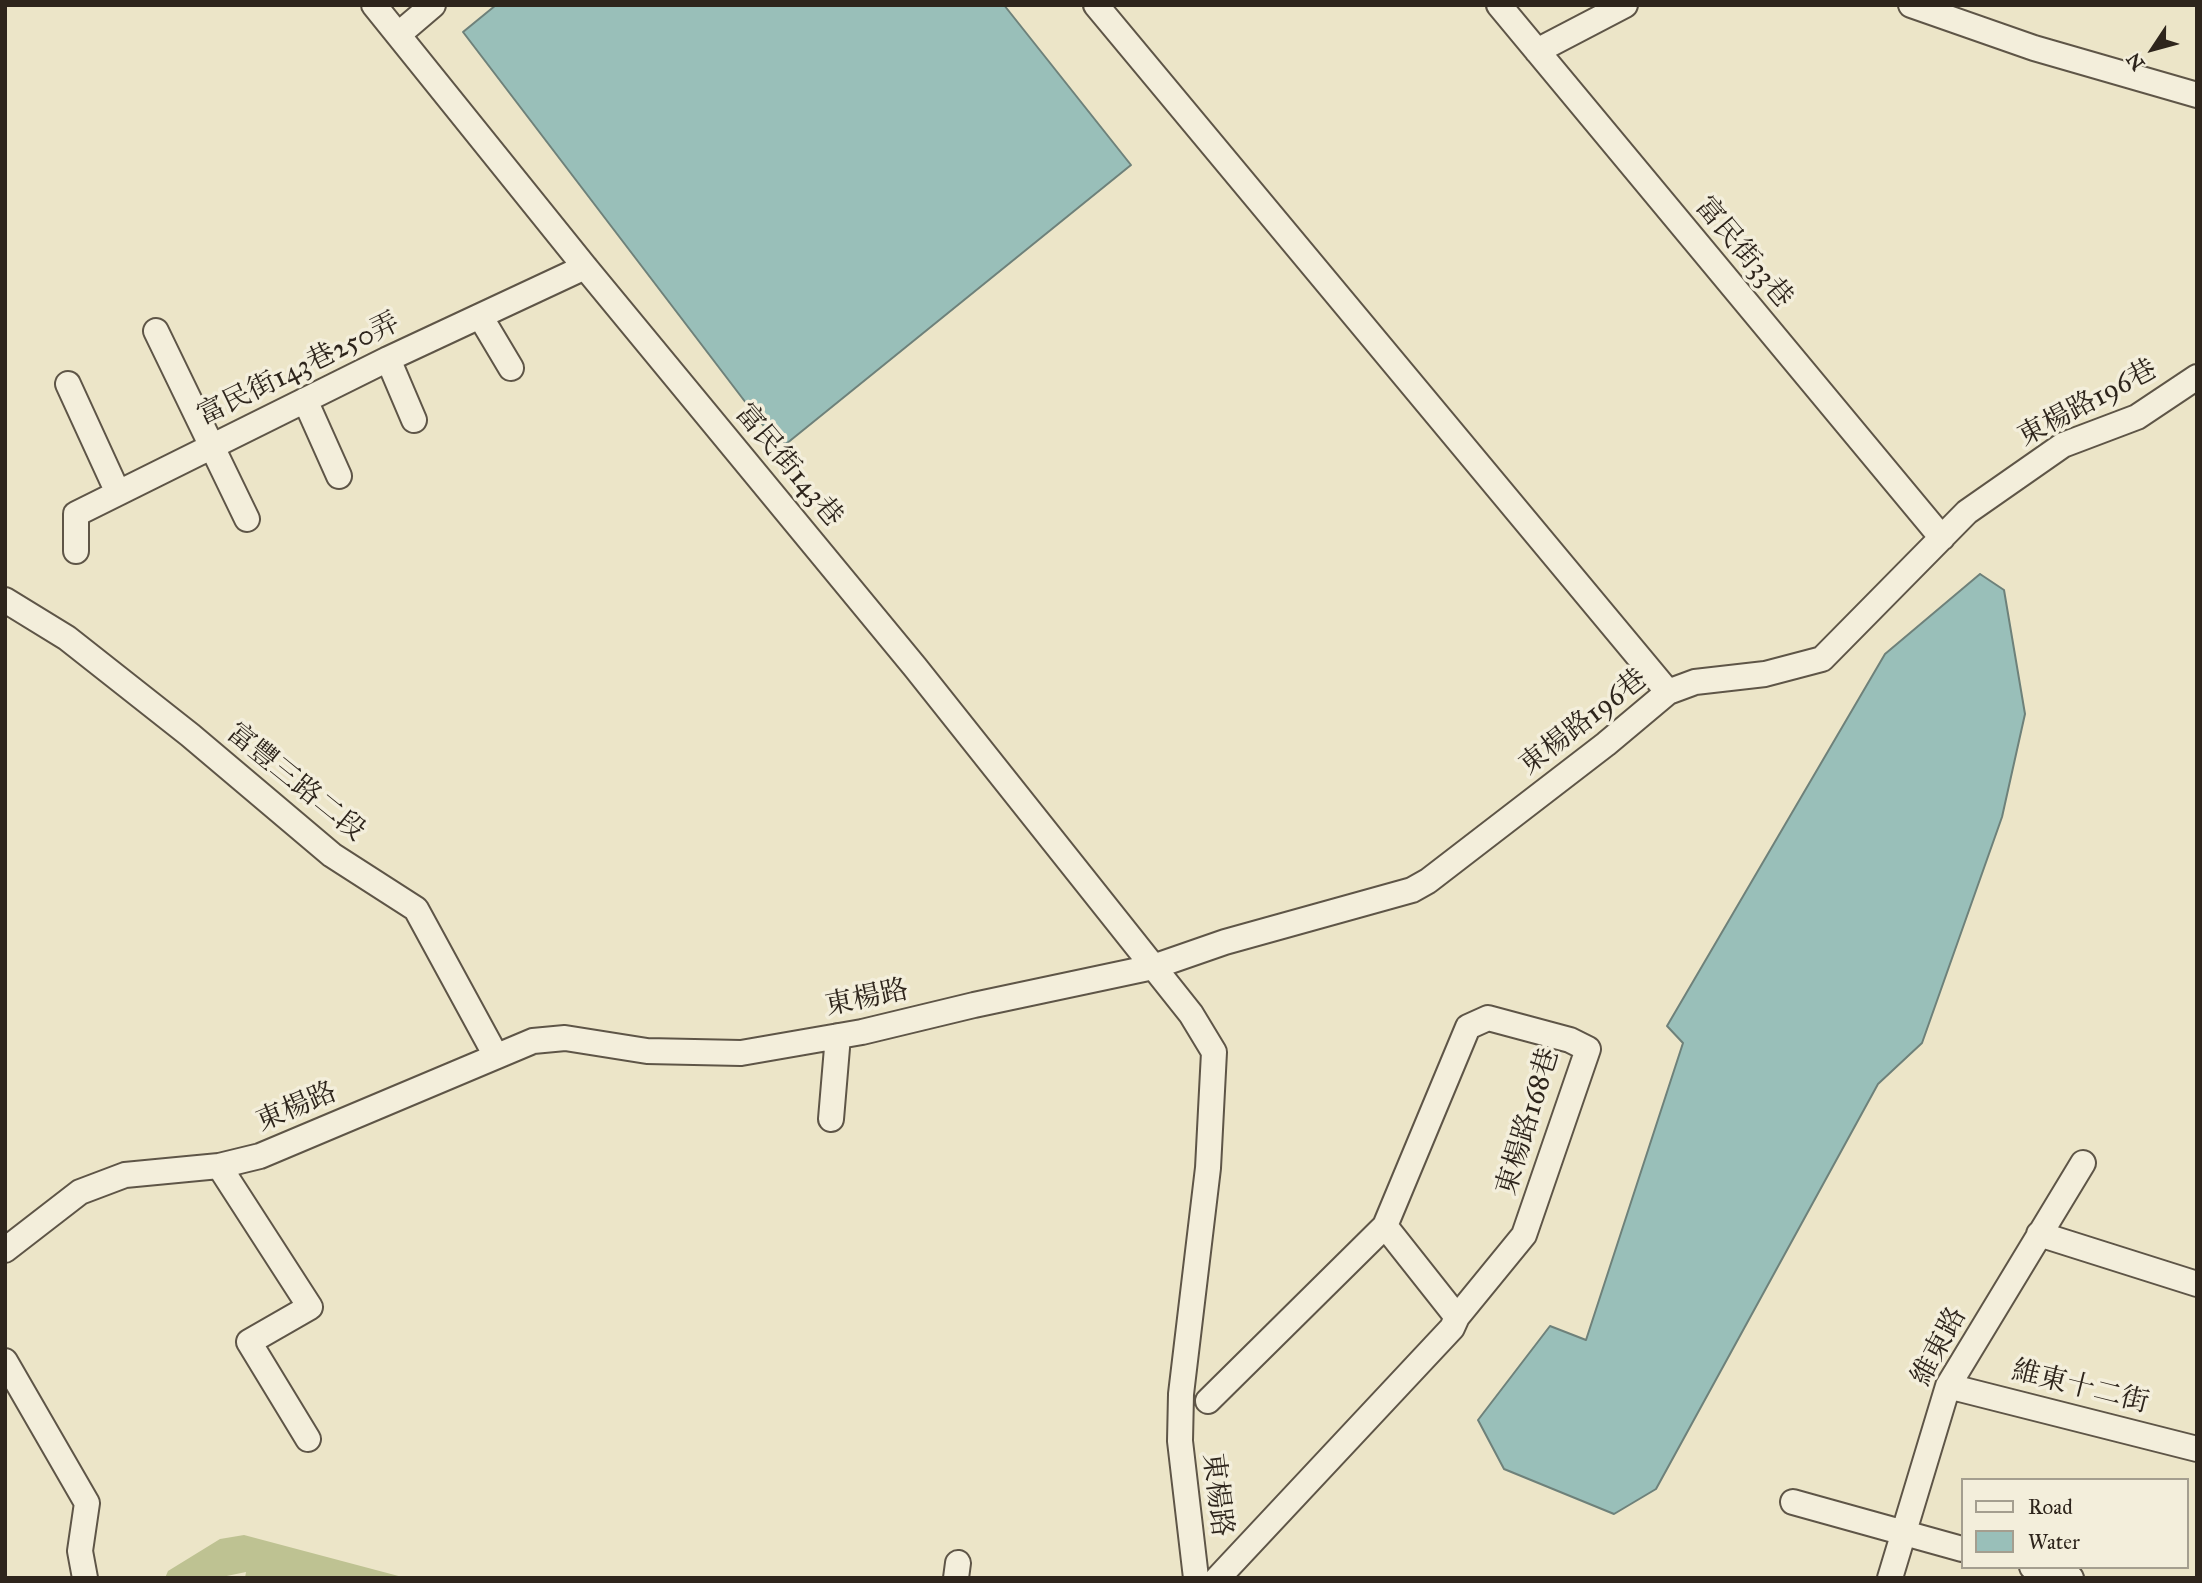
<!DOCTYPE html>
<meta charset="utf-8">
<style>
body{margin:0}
#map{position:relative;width:2202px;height:1583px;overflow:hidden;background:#ece5c8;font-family:"IM FELL Great Primer",serif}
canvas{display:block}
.frame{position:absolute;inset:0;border:7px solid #2e251c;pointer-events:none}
.legend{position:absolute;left:1961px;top:1478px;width:228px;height:91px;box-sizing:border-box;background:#f3eedb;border:2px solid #a49e8f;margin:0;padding:9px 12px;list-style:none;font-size:21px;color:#2e251c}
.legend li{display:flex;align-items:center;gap:14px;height:35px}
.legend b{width:35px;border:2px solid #a49e8f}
.north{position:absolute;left:2118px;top:14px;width:70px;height:70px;-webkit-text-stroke:5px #f3eedb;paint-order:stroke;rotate:234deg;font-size:19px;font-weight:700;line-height:28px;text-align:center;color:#2e251c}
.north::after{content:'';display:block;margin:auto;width:24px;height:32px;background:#2e251c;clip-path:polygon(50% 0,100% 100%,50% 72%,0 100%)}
</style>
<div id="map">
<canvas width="2202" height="1583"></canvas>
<div class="frame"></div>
<ul class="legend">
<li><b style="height:9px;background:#f3eedb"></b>Road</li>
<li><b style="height:19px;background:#99bfb9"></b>Water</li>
</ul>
<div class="north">N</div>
</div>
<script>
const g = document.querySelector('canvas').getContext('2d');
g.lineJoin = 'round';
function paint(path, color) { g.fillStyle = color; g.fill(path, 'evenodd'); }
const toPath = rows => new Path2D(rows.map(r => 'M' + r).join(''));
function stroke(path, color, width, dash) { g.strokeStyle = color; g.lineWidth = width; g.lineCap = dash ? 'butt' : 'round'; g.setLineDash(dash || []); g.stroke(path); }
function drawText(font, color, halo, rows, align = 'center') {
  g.font = font + ' "IM FELL Great Primer","Noto Serif TC",serif'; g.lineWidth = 7; g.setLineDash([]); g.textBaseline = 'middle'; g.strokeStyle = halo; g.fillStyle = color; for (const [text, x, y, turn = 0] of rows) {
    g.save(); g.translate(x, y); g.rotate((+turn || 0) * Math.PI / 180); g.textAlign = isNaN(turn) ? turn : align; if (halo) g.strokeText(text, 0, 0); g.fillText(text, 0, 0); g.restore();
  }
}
paint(toPath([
 [244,1535,406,1578,245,1578,246,1572,217,1578,165,1578,168,1571,220,1539]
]), '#bec292');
const water = toPath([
 [496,5,1004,5,1131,165,786,444,772,437,463,32,496,5],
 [1980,574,2004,590,2025,714,2002,817,1922,1043,1878,1084,1656,1489,1614,1514,1504,1469,1478,1420,1550,1326,1586,1340,1683,1043,1667,1026,1885,654,1980,574]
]);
paint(water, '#99bfb9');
stroke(water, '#6e817a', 2);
const minor = toPath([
 [374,5,585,267,915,667,1191,1014,1214,1052,1208,1168,1181,1394,1180,1441,1196,1578],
 [1096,5,1668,692],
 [1499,5,1942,538],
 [1911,5,2034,48,2197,95],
 [399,34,433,5],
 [1537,51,1625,5],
 [480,316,511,368],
 [156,331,247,519],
 [388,359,414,420],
 [68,384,118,493],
 [305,400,339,476],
 [76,551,76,514,388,359,585,267],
 [5,600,67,638,190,735,332,855,416,909,496,1056],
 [831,1119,838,1036],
 [219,1166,310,1307,249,1342,308,1439],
 [1385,1226,1457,1317],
 [2039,1234,2197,1284],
 [5,1250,80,1192,125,1175,219,1166,260,1156,533,1041,565,1038,647,1051,741,1053,862,1032,974,1005,1153,967,1225,942,1412,890,1428,881,1606,744,1668,692,1695,682,1765,674,1822,659,1967,512,2063,445,2137,417,2197,377],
 [5,1361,87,1503,80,1551,85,1578],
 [1948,1386,2197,1449],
 [1208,1401,1385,1226,1468,1027,1488,1018,1570,1040,1588,1049,1524,1235,1457,1317,1452,1328,1218,1578],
 [1793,1502,1962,1549],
 [2032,1567,2071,1578],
 [956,1578,958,1563],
 [1890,1578,1948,1386,2083,1163]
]);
stroke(minor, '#5e5547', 28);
stroke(minor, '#f3eedb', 24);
drawText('28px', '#2e251c', '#f3eedb', [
 ["富民街33巷",1743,253,50],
 ["富民街143巷250弄",299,370,-26],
 ["東楊路196巷",2088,404,-28],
 ["富民街143巷",788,466,50],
 ["東楊路196巷",1584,723,-38],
 ["富豐三路二段",295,783,39],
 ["東楊路",867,999,-12],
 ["東楊路",297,1108,-23],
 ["東楊路168巷",1529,1122,-73],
 ["維東路",1940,1347,-62],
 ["維東十二街",2080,1388,14],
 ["東楊路",1216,1495,83]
]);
</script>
